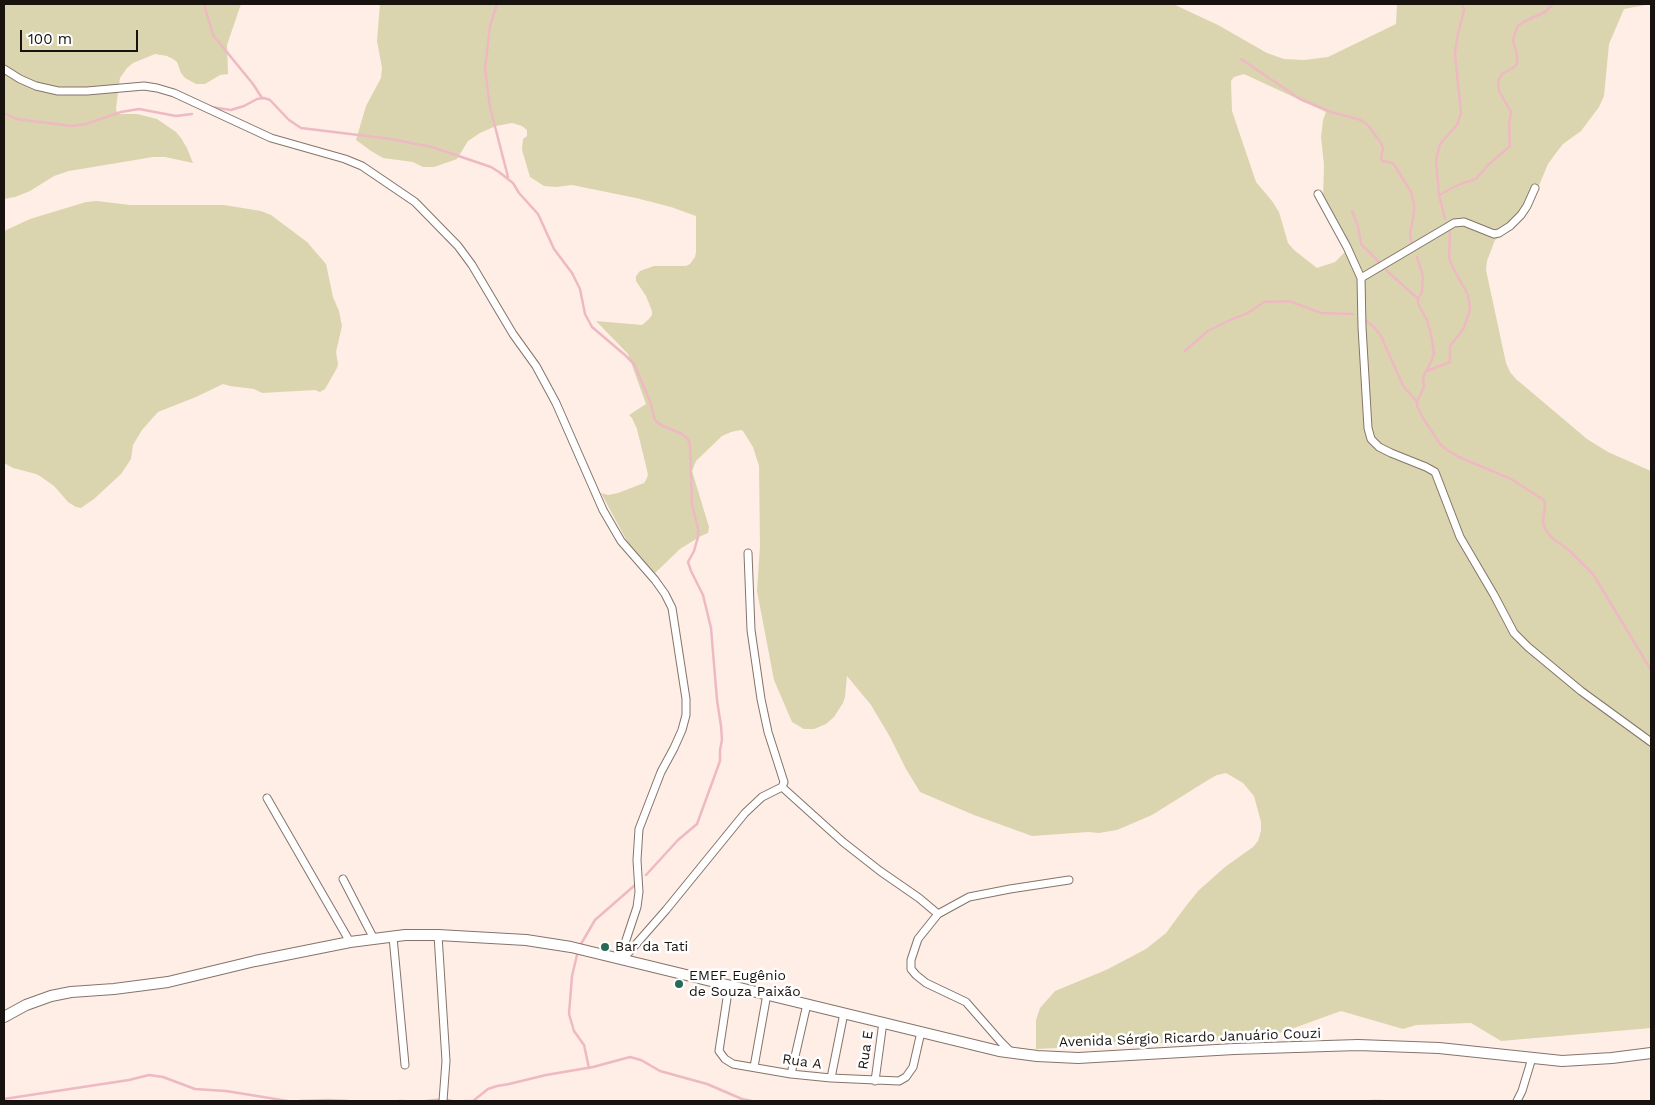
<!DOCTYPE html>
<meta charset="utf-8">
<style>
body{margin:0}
#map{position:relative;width:1655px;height:1105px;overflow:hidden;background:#feeee5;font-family:"Work Sans",sans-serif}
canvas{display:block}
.frame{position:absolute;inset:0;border:5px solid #19130f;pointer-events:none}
.scale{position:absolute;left:20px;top:30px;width:118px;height:22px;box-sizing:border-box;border:2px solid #19130f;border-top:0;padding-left:6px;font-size:15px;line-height:18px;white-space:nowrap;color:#19130f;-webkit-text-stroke:4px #fff;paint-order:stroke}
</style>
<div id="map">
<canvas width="1655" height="1105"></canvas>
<div class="frame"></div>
<div class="scale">100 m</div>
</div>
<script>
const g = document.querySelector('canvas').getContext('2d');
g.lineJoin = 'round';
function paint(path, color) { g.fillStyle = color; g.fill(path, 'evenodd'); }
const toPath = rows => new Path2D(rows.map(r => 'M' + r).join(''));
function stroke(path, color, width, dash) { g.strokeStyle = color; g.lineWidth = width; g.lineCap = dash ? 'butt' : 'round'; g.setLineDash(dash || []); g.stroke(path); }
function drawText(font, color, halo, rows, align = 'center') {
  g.font = font + ' "Work Sans",sans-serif'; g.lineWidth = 5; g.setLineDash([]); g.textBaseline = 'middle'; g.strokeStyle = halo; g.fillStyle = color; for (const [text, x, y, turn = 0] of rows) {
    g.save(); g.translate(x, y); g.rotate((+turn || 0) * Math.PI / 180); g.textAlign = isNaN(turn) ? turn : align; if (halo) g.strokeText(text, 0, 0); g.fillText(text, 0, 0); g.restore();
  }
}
paint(toPath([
 [4,4,241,4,227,45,228,74,220,75,205,84,196,84,185,78,181,73,177,62,173,59,167,56,155,54,133,63,127,68,120,78,116,108,117,114,137,114,157,119,176,132,181,138,187,148,193,163,165,157,153,157,69,171,54,176,30,191,15,197,4,199],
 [380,4,1173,4,1218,25,1267,53,1284,59,1304,60,1328,57,1396,24,1397,4,1651,4,1624,9,1609,44,1604,96,1599,107,1581,131,1563,144,1556,153,1548,164,1527,214,1508,231,1495,240,1487,261,1486,270,1506,363,1510,372,1516,379,1587,439,1608,452,1651,471,1651,1028,1501,1041,1471,1023,1416,1025,1403,1029,1341,1011,1266,1038,1036,1049,1036,1020,1040,1008,1055,991,1106,970,1146,949,1166,933,1186,906,1198,891,1225,867,1253,847,1258,841,1261,831,1261,822,1254,796,1243,783,1226,773,1217,775,1208,780,1152,815,1117,830,1099,833,1088,832,1032,836,974,815,920,792,906,769,890,737,871,705,847,676,845,697,843,703,834,717,826,724,814,729,804,729,792,722,774,680,757,591,760,546,759,466,753,447,743,431,741,430,731,432,722,436,696,461,692,471,709,527,708,533,701,536,680,549,654,574,628,543,601,493,608,495,618,493,644,483,646,480,648,475,646,466,637,429,632,418,629,415,646,404,628,354,596,321,642,325,649,319,652,315,652,311,646,296,636,281,636,276,640,271,654,266,686,266,690,264,695,257,696,252,696,216,671,207,636,198,572,185,556,187,544,186,530,177,522,150,523,139,527,136,527,130,522,126,512,123,496,126,480,133,468,141,457,159,434,167,423,167,413,162,383,158,371,151,356,140,366,106,381,78,382,68,377,41],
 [1244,74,1326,112,1323,120,1321,137,1324,165,1323,198,1349,248,1335,262,1317,268,1294,250,1288,243,1279,212,1272,201,1256,182,1232,111,1231,81,1234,77],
 [97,201,130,205,224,205,261,211,271,215,307,242,326,264,333,297,339,311,342,326,336,352,338,364,337,368,325,389,320,392,315,390,262,393,254,389,230,386,223,384,196,397,163,410,158,412,142,430,133,445,131,459,121,474,94,499,81,508,76,507,68,502,54,486,40,476,36,474,13,468,4,463,4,231,30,219,86,202]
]), '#dbd5af');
stroke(toPath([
 [204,4,213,35,253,84,262,98],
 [497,4,490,26,485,69,490,107,508,177],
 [1241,59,1300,99,1331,112,1361,120,1367,124,1381,143,1383,148,1381,159,1383,161,1392,163,1395,166,1411,192,1414,203,1414,212,1410,234,1412,246],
 [211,107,231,110,244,106,257,99,264,98,270,100,289,120,301,128,391,139,432,147,491,167,499,172,513,183,519,193,538,214,554,249,572,273,580,289,585,314,592,327,625,355,634,364,650,401,655,420,661,425,682,434,688,439,690,445,692,505,698,528,698,537,694,551,688,562,691,571,703,595,711,628,717,700,721,726,722,740,720,750,720,761,697,824,678,840,646,875],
 [4,113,16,119,72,126,86,124,121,112,139,109,176,116,192,114],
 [1439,195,1460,184,1476,179,1488,165,1510,146,1509,125,1511,112,1499,91,1498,81,1502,74,1513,68,1517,64,1517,55,1513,40,1517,27,1523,22,1545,12,1553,4],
 [1352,211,1358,226,1361,244,1381,264],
 [1445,219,1439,195,1436,160,1440,144,1457,125,1461,113,1455,54,1457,38,1464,10,1462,4],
 [1417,257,1423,276,1422,292,1418,299],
 [1386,270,1418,299,1418,304,1427,320,1431,334,1434,353,1431,362,1423,377,1424,387,1417,402],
 [1364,319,1374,327,1381,336,1403,386,1417,402,1417,406,1423,418,1440,444,1447,450,1459,457,1511,479,1544,500,1545,505,1543,522,1545,529,1552,538,1570,551,1593,574,1651,670],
 [1185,351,1208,331,1230,320,1248,313,1264,302,1289,301,1321,313,1353,314],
 [1427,371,1450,362,1450,346,1464,328,1470,309,1468,295,1451,264,1449,257,1450,232],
 [581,944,595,920,635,885],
 [577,955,572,976,569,1014,574,1031,584,1045,589,1068],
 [4,1099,129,1080,149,1075,163,1077,195,1089,226,1091,288,1101],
 [299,1101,328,1100,349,1101],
 [398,1101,403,1101],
 [426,1101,444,1099,452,1101],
 [465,1101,473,1101,488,1089,497,1086,509,1084,546,1075,593,1067,630,1057,641,1060,660,1071,707,1084,742,1099,752,1101],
 [1373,1101,1381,1101]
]), '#eeb9c3', 2.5);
const street = toPath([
 [4,69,20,79,36,86,58,91,87,91,144,86,157,88,174,93,271,138,345,159,362,166,415,202,458,246,472,265,513,334,536,366,556,403,603,510,621,541,655,580,665,594,672,608,686,699,686,715,682,730,674,748,661,772,639,829,637,860,639,892,637,907,620,958],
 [1318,194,1347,247,1361,278,1362,327,1368,428,1371,439,1379,447,1391,453,1426,467,1435,472,1460,537,1494,595,1514,633,1528,647,1581,691,1651,742],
 [1361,278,1454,223,1464,222,1494,234,1499,233,1510,226,1521,215,1527,206,1535,188],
 [782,787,843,842,880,871,919,898,938,914],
 [267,798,350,942],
 [343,879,374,939],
 [438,935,446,1061,443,1101],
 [393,937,405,1065],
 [623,959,666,910,745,813,762,797,782,787,784,782,768,732,761,699,751,630,748,553],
 [729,985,719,1051,725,1059,733,1064,791,1074,831,1078,899,1081,906,1077,913,1067,921,1032],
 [1012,1053,1001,1042,966,1002,926,983,916,975,911,969,911,960,918,939,938,914,969,897,1010,889,1069,880],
 [754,1067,767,994],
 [791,1074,807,1004],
 [831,1078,844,1013],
 [875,1081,883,1022],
 [1517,1101,1522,1091,1532,1058]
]);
const secondary = toPath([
 [4,1017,26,1005,51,996,71,992,114,989,168,982,255,961,350,942,405,935,438,935,526,940,571,947,999,1051,1037,1056,1078,1058,1234,1049,1358,1045,1439,1048,1562,1061,1612,1058,1651,1053]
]);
stroke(street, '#85746a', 9);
stroke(secondary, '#85746a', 12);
stroke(street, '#fff', 7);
stroke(secondary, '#fff', 10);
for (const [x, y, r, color] of [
 [605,947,5,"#296956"],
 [679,984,5,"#296956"]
]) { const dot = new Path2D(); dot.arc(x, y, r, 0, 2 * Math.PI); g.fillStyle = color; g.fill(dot); stroke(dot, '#fff', 2); }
drawText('14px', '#19130f', '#fff', [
 ["Bar da Tati",615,947],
 ["EMEF Eugênio",689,976],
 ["de Souza Paixão",689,992]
], 'left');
drawText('14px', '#19130f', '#fff', [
 ["Avenida Sérgio Ricardo Januário Couzi",1190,1038,-2],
 ["Rua E",866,1050,-82],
 ["Rua A",802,1062,8]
]);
</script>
